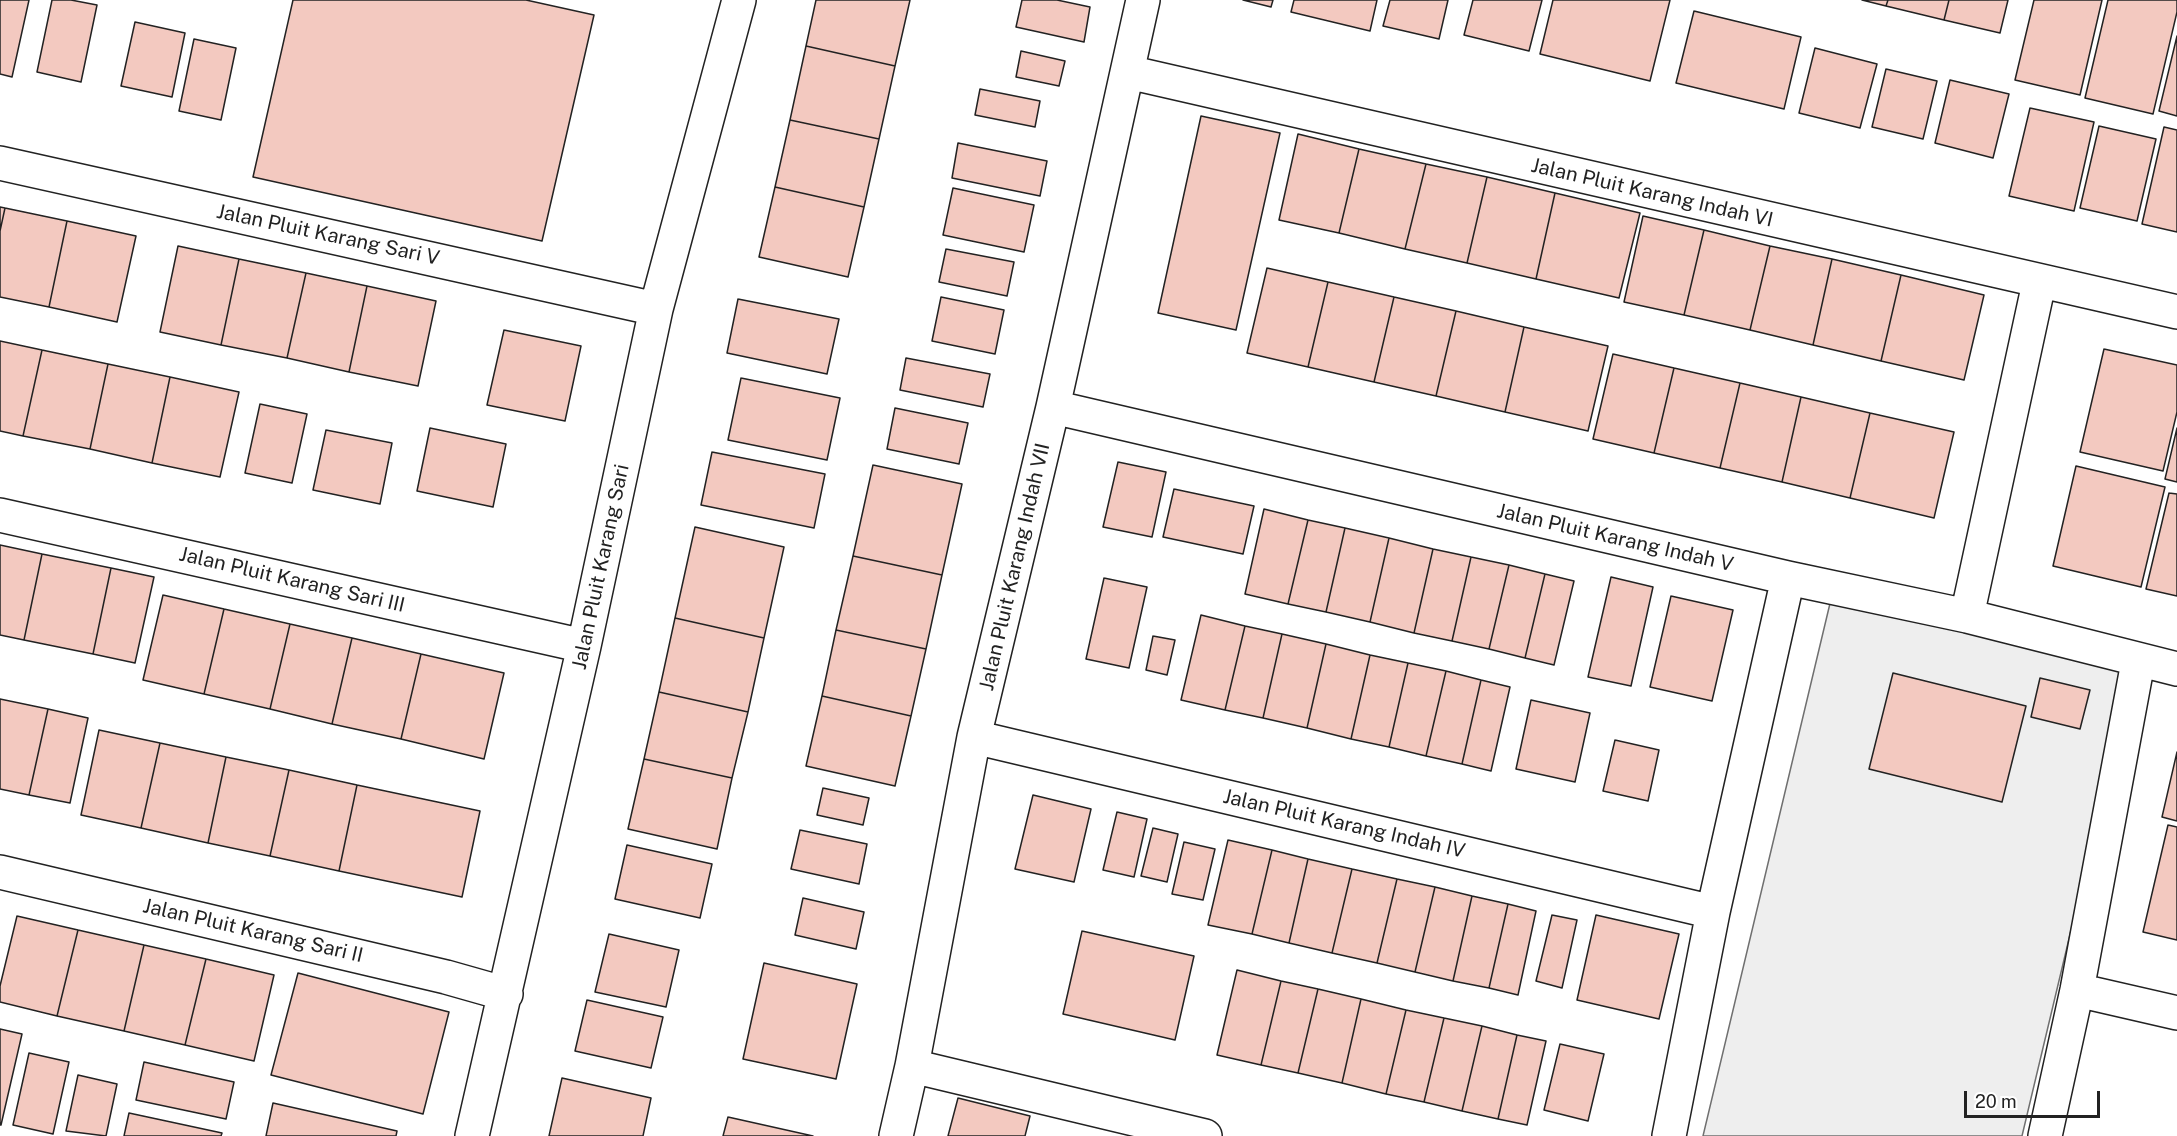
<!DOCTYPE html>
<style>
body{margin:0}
#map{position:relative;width:2177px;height:1136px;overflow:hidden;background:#fff;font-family:"Public Sans",sans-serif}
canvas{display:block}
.scale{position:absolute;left:1964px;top:1091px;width:136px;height:27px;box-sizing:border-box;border:3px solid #222;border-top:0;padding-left:8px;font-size:18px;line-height:21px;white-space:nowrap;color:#222;-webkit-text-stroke:4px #fff;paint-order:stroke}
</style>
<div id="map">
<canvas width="2177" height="1136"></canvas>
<div class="scale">20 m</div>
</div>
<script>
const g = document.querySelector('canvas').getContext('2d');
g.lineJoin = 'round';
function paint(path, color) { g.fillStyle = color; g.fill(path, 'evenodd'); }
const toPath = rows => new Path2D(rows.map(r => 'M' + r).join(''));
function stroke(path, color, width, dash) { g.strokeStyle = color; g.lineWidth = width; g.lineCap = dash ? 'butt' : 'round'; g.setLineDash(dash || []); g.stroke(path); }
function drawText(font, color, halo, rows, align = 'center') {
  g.font = font + ' "Public Sans",sans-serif'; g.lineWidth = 4.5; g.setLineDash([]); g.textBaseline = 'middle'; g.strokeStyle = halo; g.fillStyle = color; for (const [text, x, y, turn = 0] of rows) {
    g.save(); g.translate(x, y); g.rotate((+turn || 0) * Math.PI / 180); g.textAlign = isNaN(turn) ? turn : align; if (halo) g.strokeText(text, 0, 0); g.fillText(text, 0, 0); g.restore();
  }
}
const green = toPath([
 [1832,595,2134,666,2022,1136,1703,1136,1832,595]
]);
paint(green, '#eee');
stroke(green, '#6f6f6f', 1.5);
const building = toPath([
 [0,0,29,0,12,77,0,74,0,0],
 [52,0,71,0,97,5,81,82,37,72,52,0],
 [293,0,526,0,594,15,542,241,253,177,293,0],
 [816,0,910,0,895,66,806,46,816,0],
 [1022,0,1057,0,1090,7,1084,42,1016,27,1022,0],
 [1243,0,1273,0,1271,7,1243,0],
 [1294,0,1377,0,1370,31,1291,12,1294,0],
 [1390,0,1448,0,1439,39,1383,26,1390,0],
 [1473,0,1542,0,1529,51,1464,35,1473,0],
 [1553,0,1670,0,1650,81,1540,54,1553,0],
 [1862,0,1888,0,1886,6,1862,0],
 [1888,0,1949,0,1944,20,1886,6,1888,0],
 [1949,0,2008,0,2000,33,1944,20,1949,0],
 [2034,0,2102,0,2080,95,2015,80,2034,0],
 [2108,0,2177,0,2177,12,2153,114,2085,98,2108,0],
 [1694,11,1801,37,1784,109,1676,83,1694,11],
 [135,22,185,33,172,97,121,86,135,22],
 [2177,36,2177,116,2159,111,2177,36],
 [194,39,236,48,221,120,179,111,194,39],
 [806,46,895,66,879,139,790,120,806,46],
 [1815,48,1877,64,1860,128,1799,113,1815,48],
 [1021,51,1065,61,1059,86,1016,77,1021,51],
 [1886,69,1937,81,1923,139,1872,127,1886,69],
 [1950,80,2009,94,1993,158,1935,143,1950,80],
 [980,89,1040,101,1035,127,975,115,980,89],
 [2030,108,2094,122,2074,211,2009,196,2030,108],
 [1201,116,1280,133,1236,330,1158,313,1201,116],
 [790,120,879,139,864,207,775,187,790,120],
 [2099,126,2156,139,2137,221,2080,208,2099,126],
 [2164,127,2177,130,2177,232,2142,224,2164,127],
 [1298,134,1359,149,1339,233,1279,220,1298,134],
 [958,143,1047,161,1040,196,952,178,958,143],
 [1359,149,1426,164,1405,249,1339,233,1359,149],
 [1426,164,1487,177,1467,263,1405,249,1426,164],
 [1487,177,1555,193,1536,279,1467,263,1487,177],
 [775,187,864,207,848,277,759,257,775,187],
 [953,188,1034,205,1024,252,943,235,953,188],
 [1555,193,1640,213,1619,298,1536,279,1555,193],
 [0,207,5,208,0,231,0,207],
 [5,208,67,221,49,307,0,297,0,231,5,208],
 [1643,216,1704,230,1684,315,1624,302,1643,216],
 [67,221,136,236,117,322,49,307,67,221],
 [1704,230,1770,246,1750,330,1684,315,1704,230],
 [178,246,239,259,221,345,160,332,178,246],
 [1770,246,1832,259,1813,345,1750,330,1770,246],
 [946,249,1014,262,1007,296,939,282,946,249],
 [239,259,306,273,287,358,221,345,239,259],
 [1832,259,1901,275,1881,361,1813,345,1832,259],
 [1267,268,1328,282,1308,367,1247,353,1267,268],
 [306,273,367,286,349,372,287,358,306,273],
 [1901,275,1984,295,1964,380,1881,361,1901,275],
 [1328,282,1394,297,1374,382,1308,367,1328,282],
 [367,286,436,301,418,386,349,372,367,286],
 [941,297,1004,310,995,354,932,341,941,297],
 [1394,297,1456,311,1436,396,1374,382,1394,297],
 [738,299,839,319,827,374,727,353,738,299],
 [1456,311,1524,327,1505,412,1436,396,1456,311],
 [1524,327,1608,346,1588,431,1505,412,1524,327],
 [504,330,581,346,565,421,487,405,504,330],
 [0,341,42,350,23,436,0,431,0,341],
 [2104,349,2177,365,2177,412,2163,471,2080,452,2104,349],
 [42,350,108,364,90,449,23,436,42,350],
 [1613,354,1674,368,1654,453,1593,439,1613,354],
 [906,358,990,374,983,407,900,390,906,358],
 [108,364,170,377,152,463,90,449,108,364],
 [1674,368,1740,383,1720,468,1654,453,1674,368],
 [170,377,239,392,220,477,152,463,170,377],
 [741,378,840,398,827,460,728,440,741,378],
 [1740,383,1801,397,1782,482,1720,468,1740,383],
 [1801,397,1870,413,1850,498,1782,482,1801,397],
 [260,404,307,414,292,483,245,473,260,404],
 [895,408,968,423,959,464,887,449,895,408],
 [1870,413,1954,432,1934,518,1850,498,1870,413],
 [430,428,506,444,493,507,417,491,430,428],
 [2177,428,2177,482,2165,479,2177,428],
 [326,430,392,443,380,504,313,490,326,430],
 [712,452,825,474,814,528,701,505,712,452],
 [1118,462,1166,472,1152,537,1103,527,1118,462],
 [873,465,962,484,942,575,853,556,873,465],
 [2076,466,2165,487,2141,587,2053,566,2076,466],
 [1174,489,1254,506,1243,554,1163,537,1174,489],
 [2169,493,2177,494,2177,596,2146,589,2169,493],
 [1264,509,1308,520,1288,604,1245,594,1264,509],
 [1308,520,1345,528,1326,612,1288,604,1308,520],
 [695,527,784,547,764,638,675,618,695,527],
 [1345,528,1389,538,1370,622,1326,612,1345,528],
 [1389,538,1433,549,1414,633,1370,622,1389,538],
 [0,545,42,554,24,640,0,635,0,545],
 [1433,549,1471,557,1452,641,1414,633,1433,549],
 [42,554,111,568,93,654,24,640,42,554],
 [853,556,942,575,926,649,836,630,853,556],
 [1471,557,1509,565,1489,649,1452,641,1471,557],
 [1509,565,1545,574,1525,658,1489,649,1509,565],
 [111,568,154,577,135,663,93,654,111,568],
 [1545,574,1574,581,1554,665,1525,658,1545,574],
 [1611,577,1653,587,1631,686,1588,677,1611,577],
 [1104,578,1147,587,1129,668,1086,659,1104,578],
 [163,595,224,609,204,694,143,680,163,595],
 [1671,596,1733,610,1712,701,1650,687,1671,596],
 [224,609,290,624,270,709,204,694,224,609],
 [1201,615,1245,626,1225,710,1181,700,1201,615],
 [675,618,764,638,748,712,659,692,675,618],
 [290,624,352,638,332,724,270,709,290,624],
 [1245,626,1282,634,1263,718,1225,710,1245,626],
 [836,630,926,649,911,716,822,696,836,630],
 [1282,634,1326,644,1307,728,1263,718,1282,634],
 [1153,636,1175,640,1167,675,1146,670,1153,636],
 [352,638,421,654,401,739,332,724,352,638],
 [1326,644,1370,655,1351,739,1307,728,1326,644],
 [421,654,504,673,484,759,401,739,421,654],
 [1370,655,1408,663,1389,747,1351,739,1370,655],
 [1408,663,1446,671,1426,756,1389,747,1408,663],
 [1446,671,1481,680,1462,764,1426,756,1446,671],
 [1893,673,2026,706,2002,802,1869,769,1893,673],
 [2040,678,2090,690,2080,729,2031,717,2040,678],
 [1481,680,1510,687,1491,771,1462,764,1481,680],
 [659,692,748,712,732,778,644,759,659,692],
 [822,696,911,716,895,786,806,766,822,696],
 [0,699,48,709,29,795,0,789,0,699],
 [1531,700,1590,713,1575,782,1516,769,1531,700],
 [48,709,88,718,70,803,29,795,48,709],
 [99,730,160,743,141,828,81,815,99,730],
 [1615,740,1659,750,1648,801,1603,791,1615,740],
 [160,743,226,757,208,843,141,828,160,743],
 [2177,752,2177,821,2162,817,2177,752],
 [226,757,289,770,270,856,208,843,226,757],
 [644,759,732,778,717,849,628,829,644,759],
 [289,770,357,785,339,871,270,856,289,770],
 [357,785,480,811,462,897,339,871,357,785],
 [823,788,869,798,863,825,817,815,823,788],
 [1033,795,1091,809,1074,882,1015,869,1033,795],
 [1117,812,1147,819,1134,877,1103,870,1117,812],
 [2168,825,2177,827,2177,940,2143,932,2168,825],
 [1153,828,1178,834,1167,882,1141,876,1153,828],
 [800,830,867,844,859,884,791,869,800,830],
 [1228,840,1272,850,1252,934,1208,925,1228,840],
 [1184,842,1215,849,1203,900,1172,894,1184,842],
 [627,845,712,864,700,918,615,899,627,845],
 [1272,850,1308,859,1289,943,1252,934,1272,850],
 [1308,859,1352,869,1332,953,1289,943,1308,859],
 [1352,869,1397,879,1377,963,1332,953,1352,869],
 [1397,879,1435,887,1415,972,1377,963,1397,879],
 [1435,887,1472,896,1453,981,1415,972,1435,887],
 [1472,896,1508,904,1489,988,1453,981,1472,896],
 [803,898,864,912,856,949,795,935,803,898],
 [1508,904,1536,911,1518,995,1489,988,1508,904],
 [1552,915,1577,920,1562,988,1536,981,1552,915],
 [1596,915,1679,934,1659,1019,1577,1000,1596,915],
 [17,916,78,930,57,1016,0,1002,0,986,17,916],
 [78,930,144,945,124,1031,57,1016,78,930],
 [1082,931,1194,956,1175,1040,1063,1014,1082,931],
 [609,934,679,950,666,1007,595,992,609,934],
 [144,945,206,959,185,1045,124,1031,144,945],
 [206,959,274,975,254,1061,185,1045,206,959],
 [764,963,857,984,836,1079,743,1059,764,963],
 [1237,970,1281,981,1261,1065,1217,1055,1237,970],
 [298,973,449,1012,423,1114,271,1075,298,973],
 [1281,981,1318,989,1298,1073,1261,1065,1281,981],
 [1318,989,1361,999,1342,1083,1298,1073,1318,989],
 [1361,999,1406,1010,1386,1094,1342,1083,1361,999],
 [587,1000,663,1017,651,1068,575,1051,587,1000],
 [1406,1010,1444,1018,1424,1102,1386,1094,1406,1010],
 [1444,1018,1482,1026,1462,1111,1424,1102,1444,1018],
 [1482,1026,1517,1035,1498,1119,1462,1111,1482,1026],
 [0,1029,22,1034,1,1125,0,1125,0,1029],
 [1517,1035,1546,1041,1527,1125,1498,1119,1517,1035],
 [1560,1044,1604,1054,1588,1121,1544,1110,1560,1044],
 [29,1053,69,1062,53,1134,13,1125,29,1053],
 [144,1062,234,1082,226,1119,136,1100,144,1062],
 [78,1075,117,1084,106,1136,66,1131,78,1075],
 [562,1078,651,1098,643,1136,549,1136,562,1078],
 [958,1098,1030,1116,1025,1136,948,1136,958,1098],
 [273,1103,397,1131,396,1136,266,1136,273,1103],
 [129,1113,222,1133,221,1136,124,1136,129,1113],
 [728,1117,813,1136,723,1136,728,1117]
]);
paint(building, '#f3c9c0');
stroke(building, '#222', 1.5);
const minor = toPath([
 [1128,72,2177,312],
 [0,163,656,309],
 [1053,407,1788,578,1967,616,2177,669],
 [0,515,584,646],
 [1967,616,2039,283],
 [974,737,1713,912],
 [0,872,446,977,506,994],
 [2077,990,2177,1013],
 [912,1066,1205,1136],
 [472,1136,584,646,656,309,739,0],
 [896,1136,912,1066,974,737,1053,407,1143,0],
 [1669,1136,1713,912,1788,578],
 [2045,1136,2077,990,2138,662]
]);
stroke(minor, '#222', 36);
stroke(minor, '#fff', 33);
drawText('20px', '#222', '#fff', [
 ["Jalan Pluit Karang Indah VI",1652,193,13],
 ["Jalan Pluit Karang Sari V",328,235,12],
 ["Jalan Pluit Karang Indah V",1615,538,13],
 ["Jalan Pluit Karang Sari",601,567,-78],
 ["Jalan Pluit Karang Indah VII",1015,567,-77],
 ["Jalan Pluit Karang Sari III",292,580,13],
 ["Jalan Pluit Karang Indah IV",1344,824,13],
 ["Jalan Pluit Karang Sari II",253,931,13]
]);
</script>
